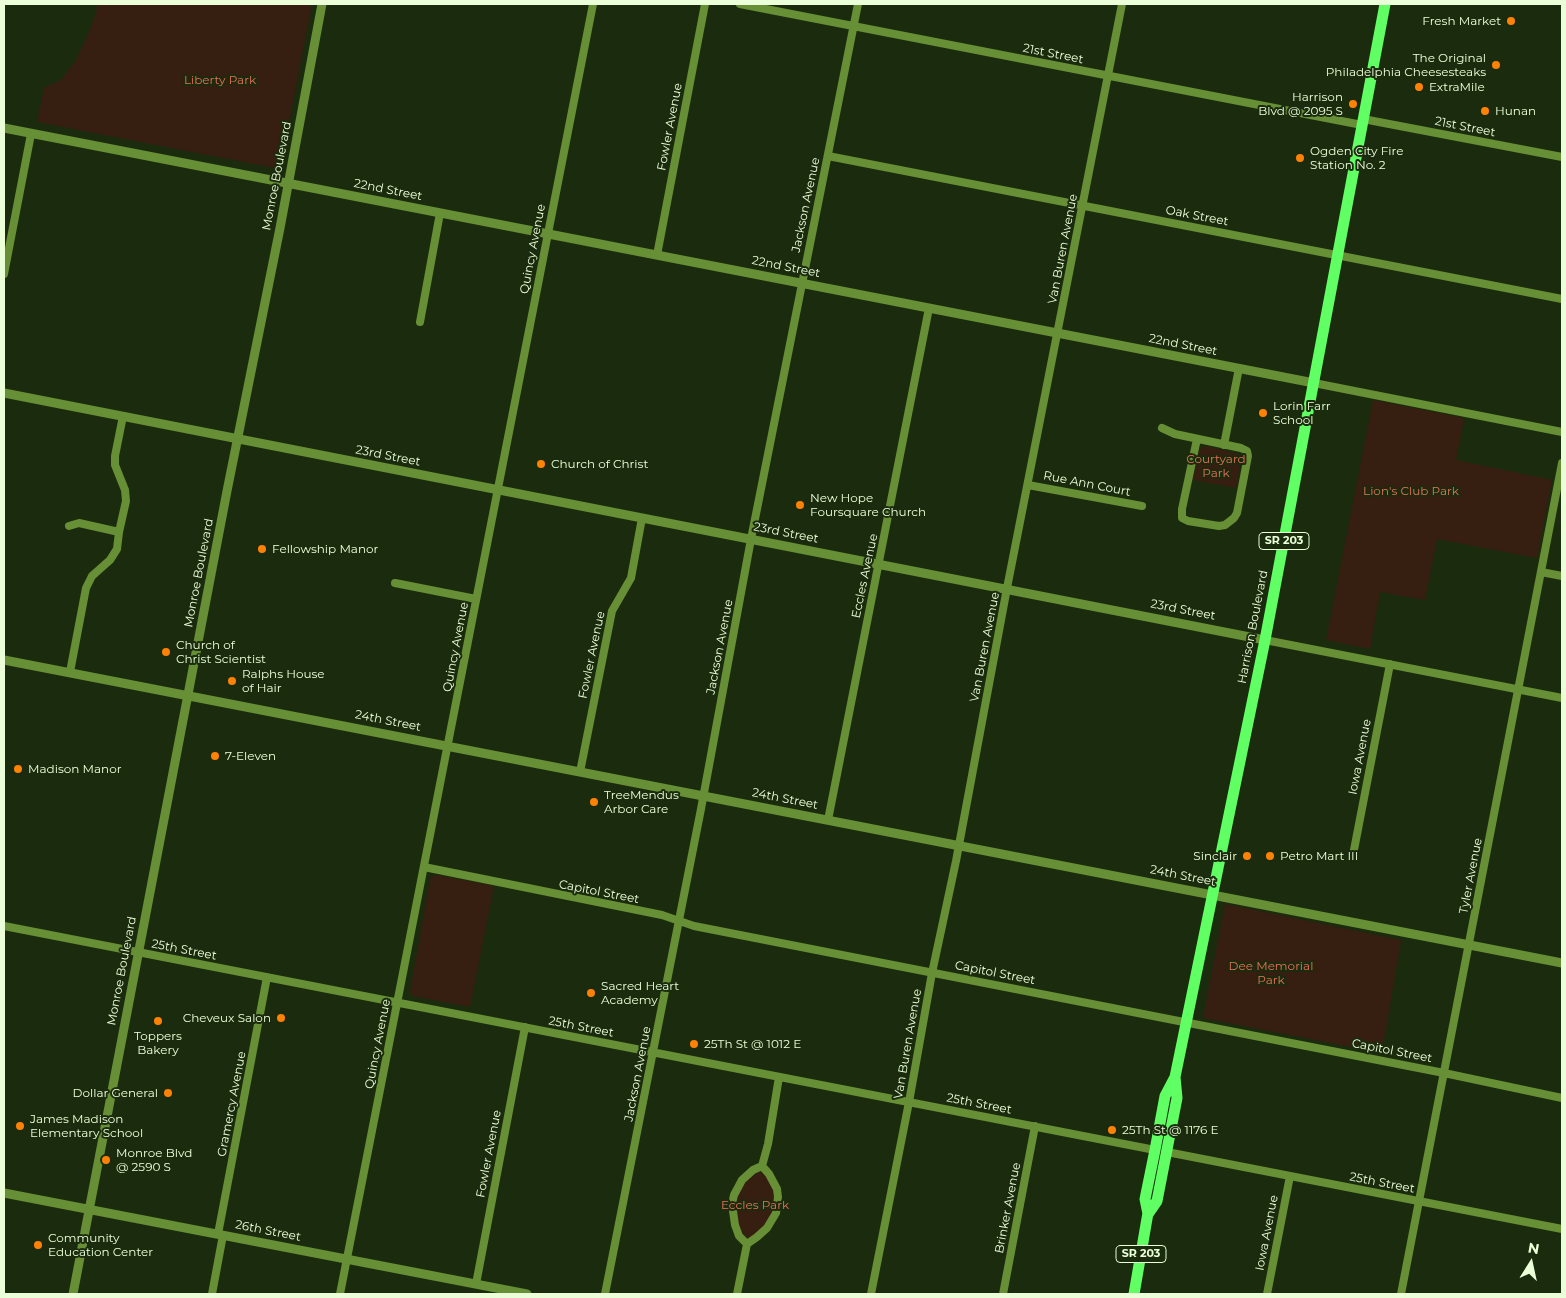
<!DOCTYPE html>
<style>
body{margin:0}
#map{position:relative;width:1566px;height:1298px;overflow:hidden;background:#1b2c0e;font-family:Montserrat,sans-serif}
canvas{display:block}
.frame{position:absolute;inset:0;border:5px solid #ebffd9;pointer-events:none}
.north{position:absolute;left:1506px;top:1238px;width:50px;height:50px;-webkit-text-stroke:4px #1b2c0e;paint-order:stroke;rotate:10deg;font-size:14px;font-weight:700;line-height:20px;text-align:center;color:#ebffd9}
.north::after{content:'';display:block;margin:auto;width:18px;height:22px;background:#ebffd9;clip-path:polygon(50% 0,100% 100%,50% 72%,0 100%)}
</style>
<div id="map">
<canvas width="1566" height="1298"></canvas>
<div class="frame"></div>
<div class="north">N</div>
</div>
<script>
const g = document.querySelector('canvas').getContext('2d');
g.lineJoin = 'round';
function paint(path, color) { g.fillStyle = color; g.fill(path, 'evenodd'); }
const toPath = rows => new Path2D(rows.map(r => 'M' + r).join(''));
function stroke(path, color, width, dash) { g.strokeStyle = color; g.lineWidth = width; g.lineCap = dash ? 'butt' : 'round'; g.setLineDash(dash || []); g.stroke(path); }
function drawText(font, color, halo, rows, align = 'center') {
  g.font = font + ' Montserrat,sans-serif'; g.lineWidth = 4; g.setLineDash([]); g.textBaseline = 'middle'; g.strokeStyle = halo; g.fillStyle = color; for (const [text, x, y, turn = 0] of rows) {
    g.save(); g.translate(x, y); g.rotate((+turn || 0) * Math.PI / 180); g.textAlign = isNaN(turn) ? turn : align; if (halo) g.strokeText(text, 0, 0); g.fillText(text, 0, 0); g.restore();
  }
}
paint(toPath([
 [97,4,312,4,280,169,37,122,44,88,61,80,76,60,88,34,96,13],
 [1373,400,1464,418,1456,460,1552,480,1537,558,1437,539,1425,600,1380,592,1370,649,1326,640],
 [1206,446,1239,454,1241,459,1236,488,1193,480,1199,451,1202,447],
 [436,875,494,886,470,1007,413,996,410,992,430,879,433,876],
 [1225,904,1401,940,1382,1053,1203,1018],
 [762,1171,767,1176,773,1190,774,1196,772,1212,770,1219,765,1226,756,1234,747,1238,740,1230,737,1221,737,1199,743,1185,748,1178]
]), '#361e10');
stroke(toPath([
 [740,4,1362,125],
 [1363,119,1562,157],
 [828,156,1562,299],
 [657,255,705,4],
 [4,274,31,134],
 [420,322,440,213],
 [1314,383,1562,432],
 [1162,428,1175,434,1241,448,1247,451,1248,456,1237,513,1234,518,1225,525,1219,526,1188,521,1182,518,1182,509,1197,439],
 [1224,445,1239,368],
 [1028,485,1142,506],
 [69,526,79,523,119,532],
 [1541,572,1562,576],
 [395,583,476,599],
 [1265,640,1562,698],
 [70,672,86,588,92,576,110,560,117,549,119,532,126,501,125,490,115,465,115,456,123,416],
 [580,772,612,611,631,578,642,518],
 [828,820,929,308],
 [1353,855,1390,664],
 [424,867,662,915,694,926,1444,1073,1562,1098],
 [4,926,1155,1150],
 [1167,1152,1562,1229],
 [762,1166,769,1174,777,1189,778,1197,776,1213,767,1228,757,1237,747,1244,739,1236,735,1225,732,1204,734,1195,742,1180,753,1170,762,1166],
 [762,1166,768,1144,779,1077],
 [218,1234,267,977],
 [476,1284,525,1027],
 [212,1294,223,1235],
 [340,1294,593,4],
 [605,1294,701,809,751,539,858,4],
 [737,1294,747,1244],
 [871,1294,909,1102,932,973,956,861,1007,588,1122,4],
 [1003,1294,1035,1126],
 [1267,1294,1290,1176],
 [1401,1294,1562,463]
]), '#678f35', 8);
stroke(toPath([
 [4,128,1314,383],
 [4,393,1265,640],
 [4,660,1562,963],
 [4,1193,527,1294],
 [73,1294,227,491,280,228,322,4]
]), '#678f35', 9);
stroke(toPath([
 [1148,1214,1145,1199,1155,1150,1165,1096,1175,1077,1265,640,1385,4],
 [1148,1214,1157,1201,1177,1098,1175,1077],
 [1134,1294,1149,1207]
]), '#60ff64', 11);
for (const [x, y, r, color] of [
 [1511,21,5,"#ff8205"],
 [1496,65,5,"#ff8205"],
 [1419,87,5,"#ff8205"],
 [1353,104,5,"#ff8205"],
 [1485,111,5,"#ff8205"],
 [1300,158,5,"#ff8205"],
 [1263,413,5,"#ff8205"],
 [541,464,5,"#ff8205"],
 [800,505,5,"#ff8205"],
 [262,549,5,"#ff8205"],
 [166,652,5,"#ff8205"],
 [232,681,5,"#ff8205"],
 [215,756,5,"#ff8205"],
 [18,769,5,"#ff8205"],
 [594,802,5,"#ff8205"],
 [1247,856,5,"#ff8205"],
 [1270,856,5,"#ff8205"],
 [591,993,5,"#ff8205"],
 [281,1018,5,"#ff8205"],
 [158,1021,5,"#ff8205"],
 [694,1044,5,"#ff8205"],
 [168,1093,5,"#ff8205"],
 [20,1126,5,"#ff8205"],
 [1112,1130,5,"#ff8205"],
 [106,1160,5,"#ff8205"],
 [38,1245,5,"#ff8205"]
]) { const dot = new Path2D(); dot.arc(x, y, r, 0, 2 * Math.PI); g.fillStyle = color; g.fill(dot); stroke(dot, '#1b2c0e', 2); }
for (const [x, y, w] of [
 [1284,541,50],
 [1141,1254,50]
]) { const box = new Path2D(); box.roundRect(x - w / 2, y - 8.5, w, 17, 4); g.fillStyle = '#1b2c0e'; g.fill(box); stroke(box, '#ebffd9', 1); }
drawText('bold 11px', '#ebffd9', null, [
 ["SR 203",1284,541],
 ["SR 203",1141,1254]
]);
drawText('12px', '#ebffd9', '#1b2c0e', [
 ["Fresh Market",1501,21,"right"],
 ["The Original",1486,58,"right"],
 ["Philadelphia Cheesesteaks",1486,72,"right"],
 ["ExtraMile",1429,87],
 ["Harrison",1343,97,"right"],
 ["Blvd @ 2095 S",1343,111,"right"],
 ["Hunan",1495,111],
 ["Ogden City Fire",1310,151],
 ["Station No. 2",1310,165],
 ["Lorin Farr",1273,406],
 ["School",1273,420],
 ["Church of Christ",551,464],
 ["New Hope",810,498],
 ["Foursquare Church",810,512],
 ["Fellowship Manor",272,549],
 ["Church of",176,645],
 ["Christ Scientist",176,659],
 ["Ralphs House",242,674],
 ["of Hair",242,688],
 ["7-Eleven",225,756],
 ["Madison Manor",28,769],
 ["TreeMendus",604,795],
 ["Arbor Care",604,809],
 ["Sinclair",1237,856,"right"],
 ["Petro Mart III",1280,856],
 ["Sacred Heart",601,986],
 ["Academy",601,1000],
 ["Cheveux Salon",271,1018,"right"],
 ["Toppers",158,1036,"center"],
 ["Bakery",158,1050,"center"],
 ["25Th St @ 1012 E",704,1044],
 ["Dollar General",158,1093,"right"],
 ["James Madison",30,1119],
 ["Elementary School",30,1133],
 ["25Th St @ 1176 E",1122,1130],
 ["Monroe Blvd",116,1153],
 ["@ 2590 S",116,1167],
 ["Community",48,1238],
 ["Education Center",48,1252]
], 'left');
drawText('12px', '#ebffd9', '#1b2c0e', [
 ["21st Street",1053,54,11],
 ["Fowler Avenue",670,127,-79],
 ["21st Street",1465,127,11],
 ["Monroe Boulevard",277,176,-79],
 ["22nd Street",388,190,11],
 ["Jackson Avenue",806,205,-78],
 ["Oak Street",1197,216,11],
 ["Quincy Avenue",533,249,-79],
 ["Van Buren Avenue",1063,249,-79],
 ["22nd Street",786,267,11],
 ["22nd Street",1183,345,11],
 ["23rd Street",388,456,11],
 ["Rue Ann Court",1087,484,11],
 ["23rd Street",786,533,11],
 ["Monroe Boulevard",199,573,-79],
 ["Eccles Avenue",865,576,-78],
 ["23rd Street",1183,610,11],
 ["Harrison Boulevard",1253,627,-79],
 ["Quincy Avenue",456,647,-79],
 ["Jackson Avenue",720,647,-79],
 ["Van Buren Avenue",985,647,-79],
 ["Fowler Avenue",592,655,-78],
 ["24th Street",388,721,11],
 ["Iowa Avenue",1360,757,-79],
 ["24th Street",785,799,11],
 ["24th Street",1183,876,11],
 ["Tyler Avenue",1471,876,-79],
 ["Capitol Street",599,892,11],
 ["25th Street",184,950,11],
 ["Monroe Boulevard",122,971,-79],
 ["Capitol Street",995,973,11],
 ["25th Street",581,1027,11],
 ["Quincy Avenue",378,1044,-79],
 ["Van Buren Avenue",908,1044,-80],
 ["Capitol Street",1392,1051,11],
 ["Jackson Avenue",638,1074,-79],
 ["Gramercy Avenue",232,1104,-79],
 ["25th Street",979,1104,11],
 ["Fowler Avenue",489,1154,-79],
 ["25th Street",1382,1183,11],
 ["Brinker Avenue",1008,1208,-79],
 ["26th Street",268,1231,11],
 ["Iowa Avenue",1267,1233,-79]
]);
drawText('12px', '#ec6e58', '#1b2c0e', [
 ["Liberty Park",220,80],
 ["Courtyard",1216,459],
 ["Park",1216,473],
 ["Lion's Club Park",1411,491],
 ["Dee Memorial",1271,966],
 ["Park",1271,980],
 ["Eccles Park",755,1205]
]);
</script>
